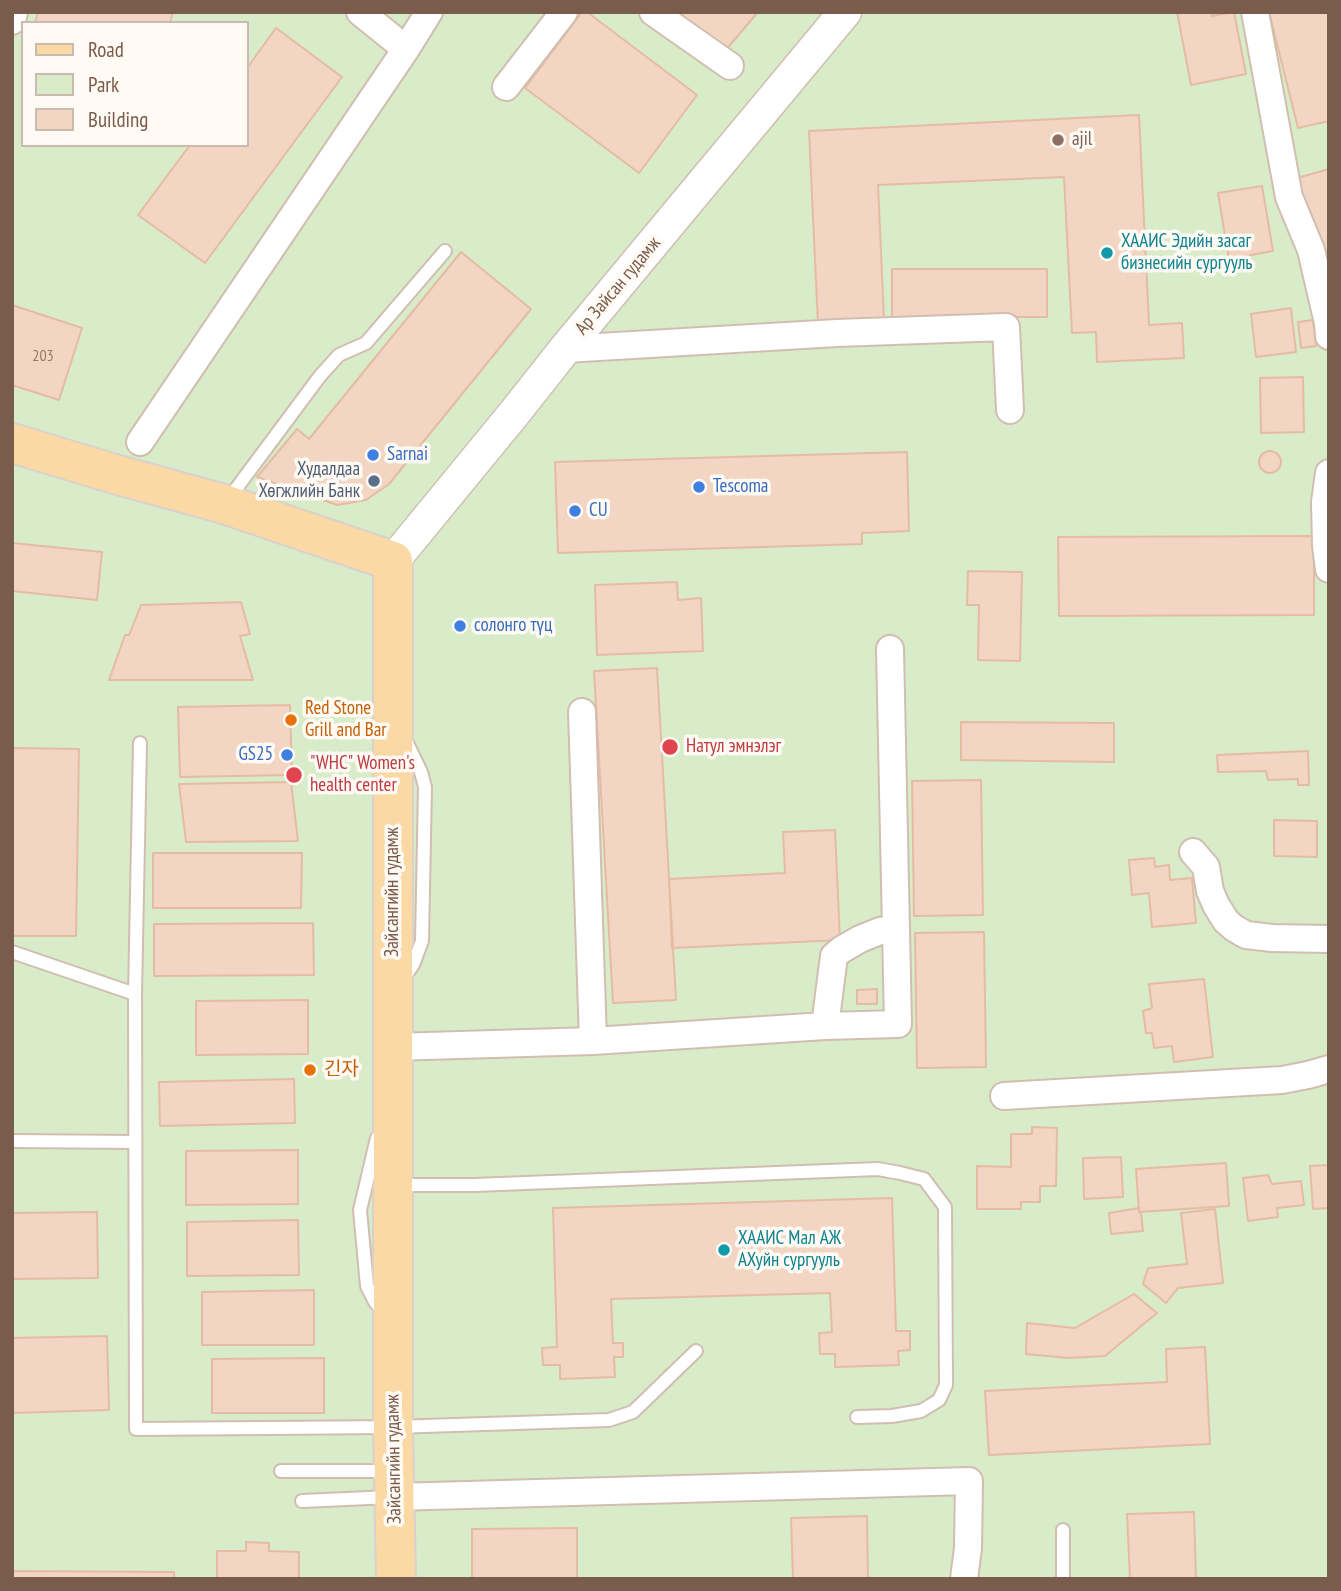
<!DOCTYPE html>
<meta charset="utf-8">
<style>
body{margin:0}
#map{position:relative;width:1341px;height:1591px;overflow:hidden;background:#fdf6ec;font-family:"PT Sans Narrow",sans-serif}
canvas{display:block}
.frame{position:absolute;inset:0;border:14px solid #7a5c4d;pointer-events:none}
.legend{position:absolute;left:21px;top:21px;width:228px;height:126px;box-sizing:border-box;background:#fffaf3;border:2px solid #cabbb1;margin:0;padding:9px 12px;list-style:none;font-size:21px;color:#7a5c4d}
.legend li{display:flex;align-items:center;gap:14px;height:35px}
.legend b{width:35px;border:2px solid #cabbb1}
</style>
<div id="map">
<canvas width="1341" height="1591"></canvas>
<div class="frame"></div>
<ul class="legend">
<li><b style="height:9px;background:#fbd9a5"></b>Road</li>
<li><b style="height:19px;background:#d8ecc9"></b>Park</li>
<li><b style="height:19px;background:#f3d5c3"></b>Building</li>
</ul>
</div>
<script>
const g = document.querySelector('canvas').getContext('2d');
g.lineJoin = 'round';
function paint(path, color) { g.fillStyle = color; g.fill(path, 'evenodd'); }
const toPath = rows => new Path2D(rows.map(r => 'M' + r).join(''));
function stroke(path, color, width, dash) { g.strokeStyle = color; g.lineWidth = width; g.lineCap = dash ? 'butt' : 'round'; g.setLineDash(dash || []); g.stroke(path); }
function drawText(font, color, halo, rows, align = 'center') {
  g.font = font + ' "PT Sans Narrow","Noto Sans KR",sans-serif'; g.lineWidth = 7; g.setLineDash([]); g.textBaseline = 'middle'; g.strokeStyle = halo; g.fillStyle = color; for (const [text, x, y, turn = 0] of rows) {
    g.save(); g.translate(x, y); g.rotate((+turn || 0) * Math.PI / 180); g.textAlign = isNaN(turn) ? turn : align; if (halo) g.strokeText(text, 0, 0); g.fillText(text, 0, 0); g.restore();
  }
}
paint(toPath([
 [12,12,1329,12,1329,1579,12,1579],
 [23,23,247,23,247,145,23,145]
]), '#d8ecc9');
const building = toPath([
 [38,12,173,12,170,23,35,23,38,12],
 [582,12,587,12,697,95,639,173,525,88,582,12],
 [667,12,758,12,720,57,667,12],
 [1177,12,1211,12,1212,16,1234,12,1246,74,1191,85,1177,12],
 [1269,12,1329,12,1329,121,1298,128,1269,12],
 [276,28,342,77,205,263,138,215,190,145,247,145,247,68,276,28],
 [1139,115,1149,325,1182,323,1184,358,1097,362,1096,332,1072,333,1064,177,878,185,884,320,818,324,809,131,1139,115],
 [1329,169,1329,292,1297,178,1329,169],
 [1262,186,1273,251,1229,259,1218,193,1262,186],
 [461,252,531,309,389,484,366,500,337,505,257,477,297,429,309,439,461,252],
 [892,269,1047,269,1047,317,892,317,892,269],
 [12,305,82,328,59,400,12,385,12,305],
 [1291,308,1296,352,1256,357,1251,314,1291,308],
 [1313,320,1316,346,1301,348,1298,322,1313,320],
 [1303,377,1304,432,1261,433,1260,378,1303,377],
 '1259 462a11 11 0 1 1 22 0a11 11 0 1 1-22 0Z',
 [907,452,909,531,862,533,862,544,558,553,555,462,907,452],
 [1314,536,1314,615,1059,616,1058,537,1314,536],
 [12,543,102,552,97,600,12,591,12,543],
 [968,571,1022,572,1020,661,978,660,979,605,967,605,968,571],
 [677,582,678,600,701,598,703,651,597,655,595,585,677,582],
 [241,602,250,634,240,636,253,680,109,680,125,635,129,635,141,605,241,602],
 [657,668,676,1000,613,1003,594,671,657,668],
 [290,705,292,775,180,777,178,707,290,705],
 [961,722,1114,723,1114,762,961,760,961,722],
 [13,748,79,749,76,936,12,936,13,748],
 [1308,751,1309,785,1298,785,1298,779,1268,780,1266,771,1218,772,1217,755,1308,751],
 [981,780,983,915,914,916,912,781,981,780],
 [291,782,298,841,186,842,179,784,291,782],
 [1274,820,1317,821,1317,857,1274,856,1274,820],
 [835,830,840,940,672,948,669,879,785,873,783,832,835,830],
 [153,853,302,853,301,908,153,908,153,853],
 [1154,858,1155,867,1169,865,1170,880,1192,878,1196,923,1152,927,1149,893,1132,895,1129,860,1154,858],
 [313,923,314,975,154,976,154,924,313,923],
 [984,932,986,1067,917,1068,915,933,984,932],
 [1204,979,1213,1057,1174,1062,1172,1046,1154,1048,1152,1033,1146,1033,1143,1011,1152,1008,1149,984,1204,979],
 [877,989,877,1004,857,1004,857,990,877,989],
 [308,1000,308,1054,196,1055,196,1001,308,1000],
 [294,1079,295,1123,160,1126,159,1082,294,1079],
 [1032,1127,1057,1128,1056,1186,1040,1186,1040,1202,1021,1202,1021,1209,977,1209,977,1166,1011,1167,1011,1134,1032,1134,1032,1127],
 [298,1150,298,1204,186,1205,186,1151,298,1150],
 [1121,1157,1123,1197,1084,1199,1083,1158,1121,1157],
 [1226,1163,1229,1206,1139,1212,1136,1169,1226,1163],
 [1329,1165,1329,1208,1313,1209,1310,1166,1329,1165],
 [1268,1175,1272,1184,1301,1181,1304,1205,1277,1208,1278,1217,1248,1221,1243,1178,1268,1175],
 [892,1198,896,1331,910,1331,910,1350,898,1351,899,1365,835,1367,835,1354,820,1354,819,1333,832,1332,830,1293,611,1299,613,1343,623,1343,623,1357,614,1357,615,1377,560,1379,560,1365,543,1365,542,1348,557,1347,553,1208,892,1198],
 [1139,1208,1139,1212,1141,1212,1143,1231,1111,1234,1109,1213,1139,1208],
 [1215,1209,1223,1283,1178,1288,1166,1303,1143,1284,1148,1268,1187,1264,1181,1213,1215,1209],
 [97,1212,98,1278,12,1279,12,1213,97,1212],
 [298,1220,299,1275,187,1276,187,1222,298,1220],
 [314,1290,314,1345,202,1345,202,1292,314,1290],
 [1134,1294,1157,1313,1105,1356,1069,1358,1026,1354,1027,1323,1075,1328,1134,1294],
 [107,1336,109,1410,12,1413,12,1338,107,1336],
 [1205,1347,1210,1444,989,1455,985,1391,1167,1382,1166,1349,1205,1347],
 [324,1358,324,1413,212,1413,212,1359,324,1358],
 [1194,1512,1196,1579,1130,1579,1127,1514,1194,1512],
 [867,1516,868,1579,793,1579,791,1518,867,1516],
 [577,1528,577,1579,472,1579,472,1529,577,1528],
 [246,1542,269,1543,269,1551,299,1552,299,1579,217,1579,217,1551,246,1551,246,1542],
 [12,1571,174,1572,174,1579,12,1579,12,1571]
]);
paint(building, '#f3d5c3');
stroke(building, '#e6bba3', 2);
const service = toPath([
 [227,501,320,376,339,355,366,343,445,251],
 [140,743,135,994,136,1429,393,1427,609,1420,633,1412,696,1351],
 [12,952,135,994],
 [404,977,413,965,422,941,425,787,421,772,406,741],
 [377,1138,360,1210,367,1286,375,1302,384,1312],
 [12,1141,135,1142],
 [397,1185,475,1185,878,1169,900,1173,924,1179,945,1207,946,1385,939,1400,921,1411,892,1416,857,1417],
 [281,1471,390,1471],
 [302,1501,391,1497],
 [1063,1579,1063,1530]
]);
const minor = toPath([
 [360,12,406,49],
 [653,12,730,66],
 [1255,12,1289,197,1311,250,1328,323,1329,336],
 [12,21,14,12],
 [506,87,564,12],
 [565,349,837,333,1006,327,1010,410],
 [140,442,406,49,429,12],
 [1329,473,1325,502,1326,546,1329,569],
 [1193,852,1206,867,1210,891,1216,905,1226,921,1234,928,1246,935,1272,938,1329,939],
 [825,1026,898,1024,890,649],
 [593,1041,825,1026,834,956,841,950,860,939,880,931,896,929],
 [393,1047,593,1041,582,712],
 [1004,1096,1282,1080,1308,1075,1329,1069],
 [394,1497,969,1481,968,1548,964,1579]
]);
const tertiary = toPath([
 [393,561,516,411,565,349,845,12]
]);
const primary = toPath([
 [12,443,118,475,224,504,393,561,393,1427,396,1579]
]);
stroke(service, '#d1beb0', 16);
stroke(minor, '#d1beb0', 30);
stroke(tertiary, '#d1beb0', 35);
stroke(primary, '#dad1cd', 42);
stroke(service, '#fff', 12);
stroke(minor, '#fff', 26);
stroke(tertiary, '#fff', 32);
stroke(primary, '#fbd9a5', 38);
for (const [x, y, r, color] of [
 [1058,140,7,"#8d6e63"],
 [1107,253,7,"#0f9aa8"],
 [373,455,7,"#3f7fe0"],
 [374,481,7,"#5c6f8a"],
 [699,487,7,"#3f7fe0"],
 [575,511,7,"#3f7fe0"],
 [460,626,7,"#3f7fe0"],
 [291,720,7,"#e8710a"],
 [670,747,9,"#e0444e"],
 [287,755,7,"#3f7fe0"],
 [294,775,9,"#e0444e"],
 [310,1070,7,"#e8710a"],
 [724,1250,7,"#0f9aa8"]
]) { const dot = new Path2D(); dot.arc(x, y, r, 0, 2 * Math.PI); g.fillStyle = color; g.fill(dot); stroke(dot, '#fffaf3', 2.5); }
drawText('16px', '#987a6a', null, [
 ["203",43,356]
]);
drawText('19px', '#785e54', '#fffaf3', [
 ["ajil",1072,140]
], 'left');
drawText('19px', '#0d838f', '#fffaf3', [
 ["ХААИС Эдийн засаг",1121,242],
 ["бизнесийн сургууль",1121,264],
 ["ХААИС Мал АЖ",738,1239],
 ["АХуйн сургууль",738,1261]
], 'left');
drawText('19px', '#7a5c4d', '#fffaf3', [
 ["Ар Зайсан гудамж",618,286,-50],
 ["Зайсангийн гудамж",393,892,-90],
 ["Зайсангийн гудамж",394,1459,-91]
]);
drawText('19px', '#366cbe', '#fffaf3', [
 ["Sarnai",387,455],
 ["Tescoma",713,487],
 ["CU",589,511],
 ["солонго түц",474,626],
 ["GS25",273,755,"right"]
], 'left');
drawText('19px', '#4e5e75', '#fffaf3', [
 ["Худалдаа",360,470],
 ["Хөгжлийн Банк",360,492]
], 'right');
drawText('19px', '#c56008', '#fffaf3', [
 ["Red Stone",305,709],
 ["Grill and Bar",305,731],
 ["긴자",324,1070]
], 'left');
drawText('19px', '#be3a42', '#fffaf3', [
 ["Натул эмнэлэг",686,747],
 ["\"WHC\" Women's",310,764],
 ["health center",310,786]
], 'left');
</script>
